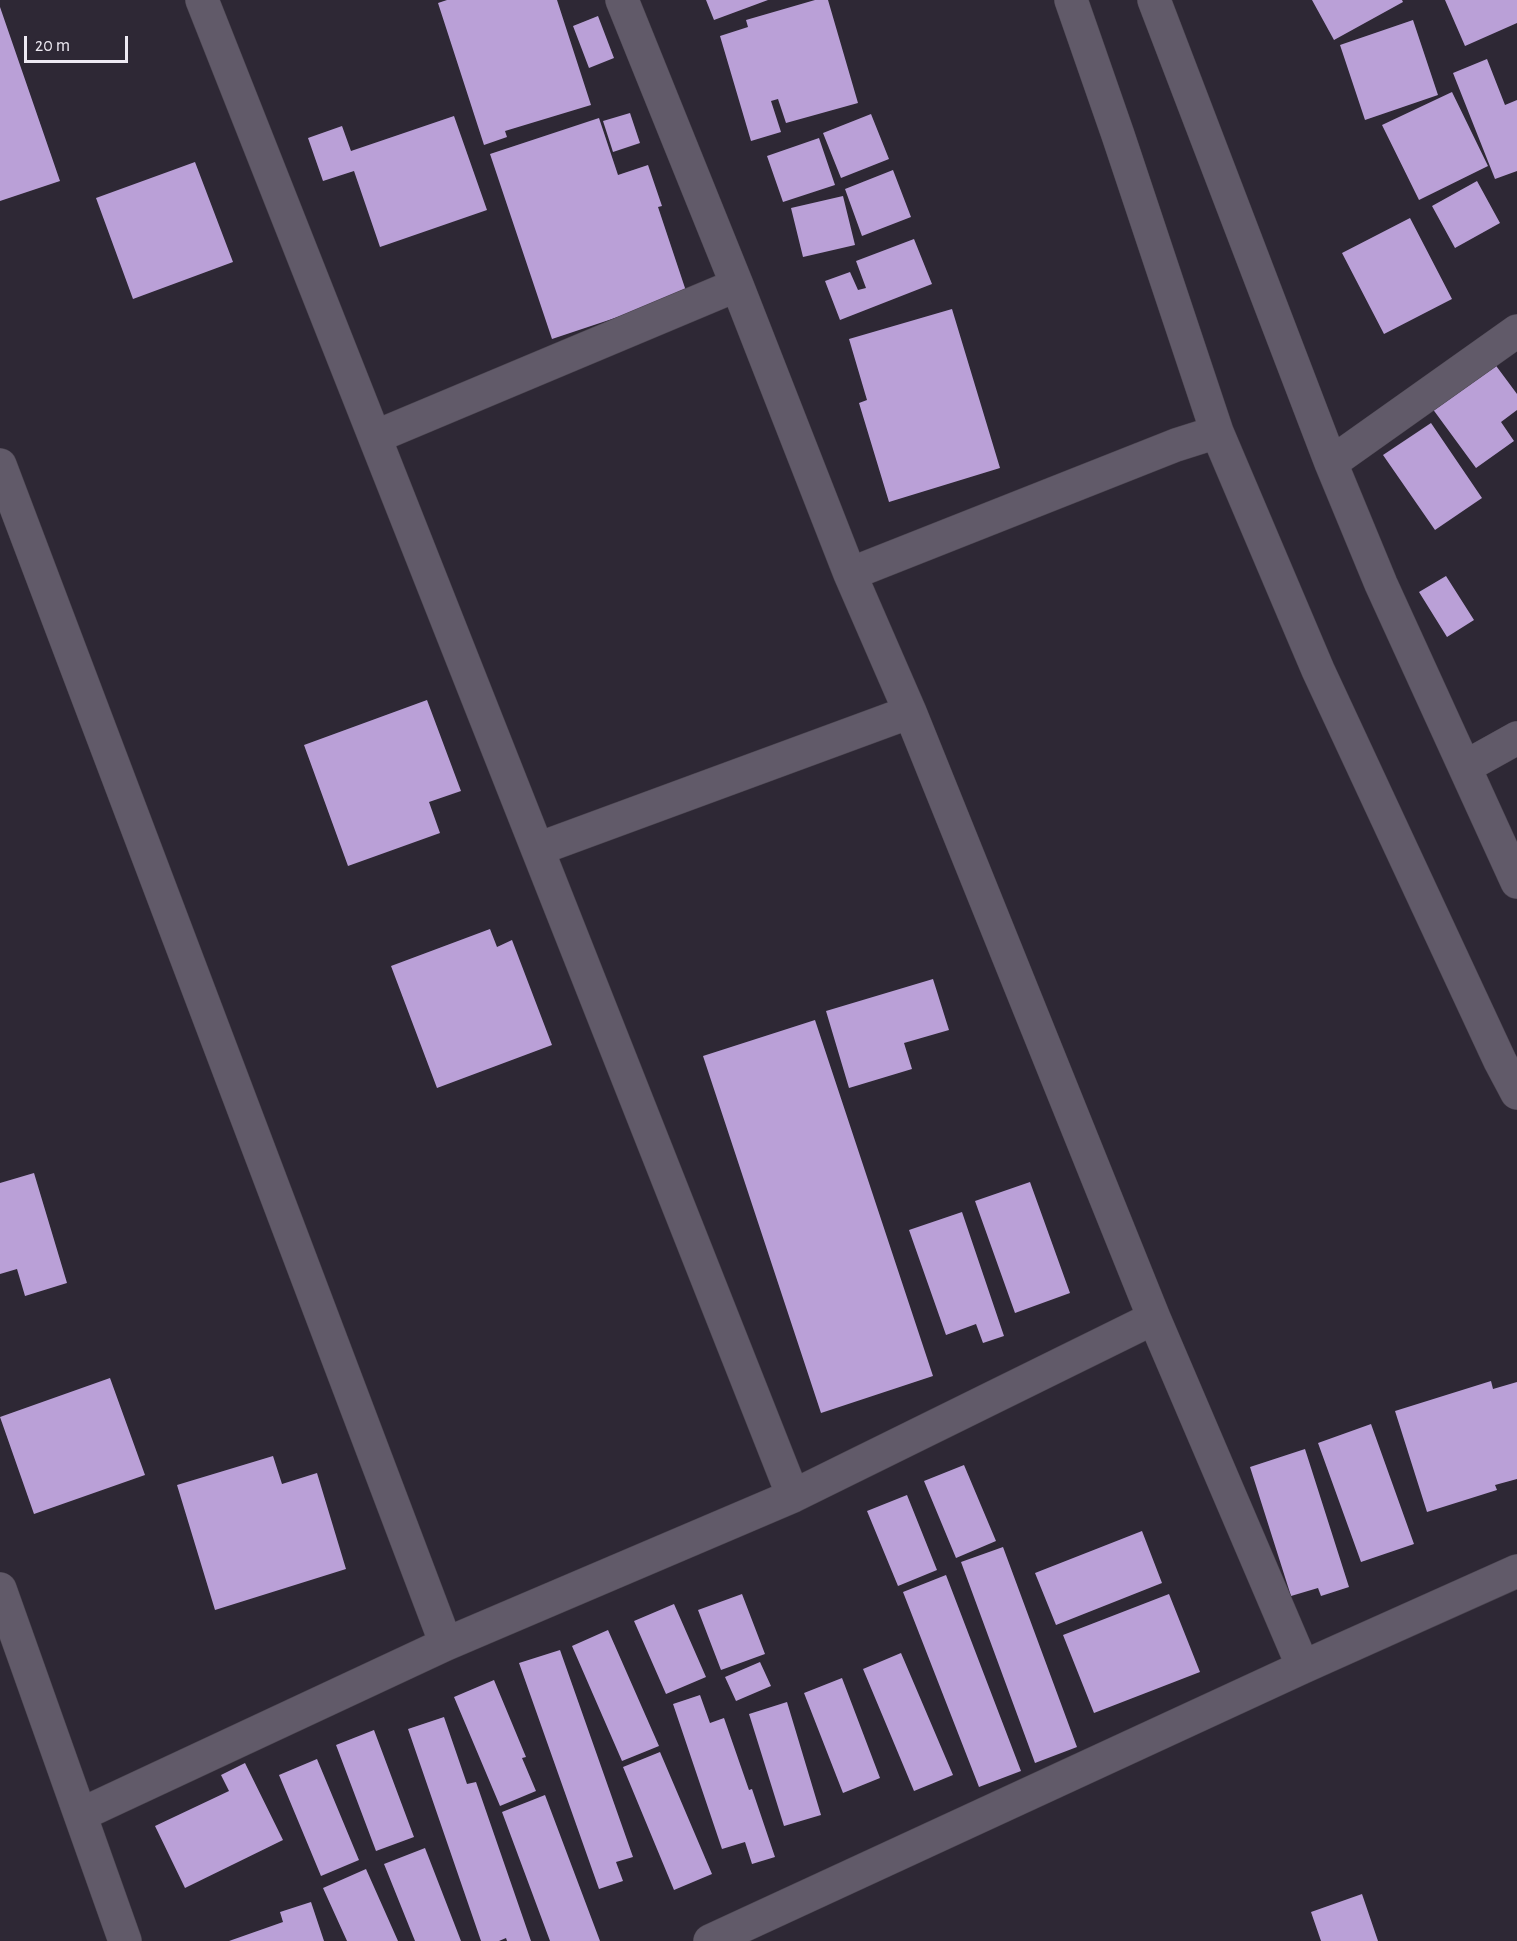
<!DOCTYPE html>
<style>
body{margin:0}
#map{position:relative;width:1517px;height:1941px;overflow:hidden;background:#2e2835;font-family:"Alegreya Sans",sans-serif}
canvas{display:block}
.scale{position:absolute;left:24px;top:36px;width:104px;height:27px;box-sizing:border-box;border:3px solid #eeeaf3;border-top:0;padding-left:8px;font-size:18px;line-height:21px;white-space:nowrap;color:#eeeaf3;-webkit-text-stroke:4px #2e2835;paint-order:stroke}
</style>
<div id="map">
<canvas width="1517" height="1941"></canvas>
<div class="scale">20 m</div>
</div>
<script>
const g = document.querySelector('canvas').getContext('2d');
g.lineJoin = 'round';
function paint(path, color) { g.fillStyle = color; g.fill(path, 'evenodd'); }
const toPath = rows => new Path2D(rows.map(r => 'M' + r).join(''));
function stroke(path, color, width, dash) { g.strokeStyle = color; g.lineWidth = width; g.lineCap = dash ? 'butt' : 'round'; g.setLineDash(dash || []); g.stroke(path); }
paint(toPath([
 [447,0,557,0,591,105,505,131,507,137,484,145,438,3],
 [706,0,768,0,714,20],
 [815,0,828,0,858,103,786,123,778,99,771,101,781,132,751,141,720,36,748,27,746,20],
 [1312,0,1402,0,1403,2,1334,40],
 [1445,0,1517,0,1517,23,1465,46],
 [0,7,60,181,0,201],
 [598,16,614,58,589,68,573,26],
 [1413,20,1438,95,1365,120,1340,45],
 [1487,59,1505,105,1517,100,1517,171,1495,179,1453,73],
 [1452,92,1488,166,1419,200,1382,125],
 [630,113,640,143,613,152,603,121],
 [871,114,889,159,841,178,823,133],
 [454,116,487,210,380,247,354,171,323,181,308,138,342,126,351,151],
 [599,118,618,175,648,165,662,206,658,207,687,294,552,339,490,154],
 [819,138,835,185,783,202,767,156],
 [195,162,233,262,133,299,96,198],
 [893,170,911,217,862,236,845,189],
 [1477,181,1500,223,1455,248,1432,206],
 [843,196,855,245,803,257,791,208],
 [1410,218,1452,299,1384,334,1342,253],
 [914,239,932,284,840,320,825,281,850,272,858,290,866,288,856,261],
 [952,309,1000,468,889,502,859,403,867,400,849,339],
 [1494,363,1517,394,1517,410,1501,422,1514,441,1476,468,1432,408],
 [1431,423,1482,498,1435,530,1383,455],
 [1446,576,1474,620,1447,637,1419,592],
 [427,700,461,791,429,802,440,833,348,866,304,745],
 [490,929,497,947,512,940,552,1045,437,1088,391,966],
 [933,979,949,1030,904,1043,912,1069,849,1088,826,1011],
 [815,1020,933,1376,821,1413,703,1056],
 [34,1173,67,1283,25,1296,17,1269,0,1274,0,1183],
 [1030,1182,1070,1293,1015,1313,975,1201],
 [962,1212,1004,1336,983,1343,976,1324,946,1335,909,1230],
 [110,1378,145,1475,34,1514,0,1417],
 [1491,1381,1493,1389,1517,1382,1517,1479,1495,1485,1497,1490,1427,1512,1395,1411],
 [1371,1424,1414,1544,1361,1562,1318,1443],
 [1305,1449,1349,1587,1321,1596,1318,1588,1291,1596,1250,1467],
 [273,1456,282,1484,317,1473,346,1569,215,1610,177,1485],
 [964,1465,996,1541,956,1558,924,1481],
 [907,1495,937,1570,898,1586,867,1511],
 [1142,1531,1162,1583,1056,1625,1035,1573],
 [1003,1547,1077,1747,1035,1763,961,1562],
 [946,1575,1021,1771,979,1787,903,1592],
 [742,1594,765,1654,721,1670,698,1610],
 [1169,1594,1200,1672,1094,1713,1063,1635],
 [674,1604,706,1677,666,1694,634,1621],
 [608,1630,659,1746,622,1761,572,1646],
 [560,1650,633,1857,616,1862,623,1881,599,1889,519,1663],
 [901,1653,953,1775,914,1791,863,1669],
 [760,1662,771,1686,736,1701,725,1677],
 [842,1678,880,1778,843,1793,804,1693],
 [494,1680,526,1757,522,1758,536,1791,500,1806,454,1697],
 [700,1695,710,1723,724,1718,749,1790,752,1789,775,1857,752,1864,745,1842,722,1849,673,1704],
 [787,1702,821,1815,784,1826,749,1714],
 [444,1717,467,1784,476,1782,531,1941,507,1941,506,1938,499,1941,481,1941,408,1729],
 [374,1730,414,1837,376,1851,336,1745],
 [660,1752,712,1874,674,1890,623,1767],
 [317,1759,359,1860,321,1876,279,1775],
 [245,1763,283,1840,185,1888,155,1826,229,1791,221,1775],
 [545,1795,600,1941,550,1941,502,1812],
 [425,1848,461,1941,415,1941,384,1864],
 [366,1869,398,1941,347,1941,323,1888],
 [1362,1894,1378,1941,1321,1941,1311,1912],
 [311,1902,324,1941,229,1941,283,1922,280,1912]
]), '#baa0d7');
const minor = toPath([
 [202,0,793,1496],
 [622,0,737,285,850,574,910,712,1154,1318,1303,1667],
 [1071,0,1118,135,1217,432,1318,670,1500,1061,1517,1093],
 [1154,0,1331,463,1381,584,1517,882],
 [375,437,737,285],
 [1331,463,1517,331],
 [0,465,446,1644],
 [850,574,1176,445,1217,432],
 [1465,767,1517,738],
 [538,849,910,712],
 [0,1589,125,1941],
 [82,1814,446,1644,793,1496,1154,1318],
 [710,1941,1303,1667,1517,1571]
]);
stroke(minor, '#4b4550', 34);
stroke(minor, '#615a69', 33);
</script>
